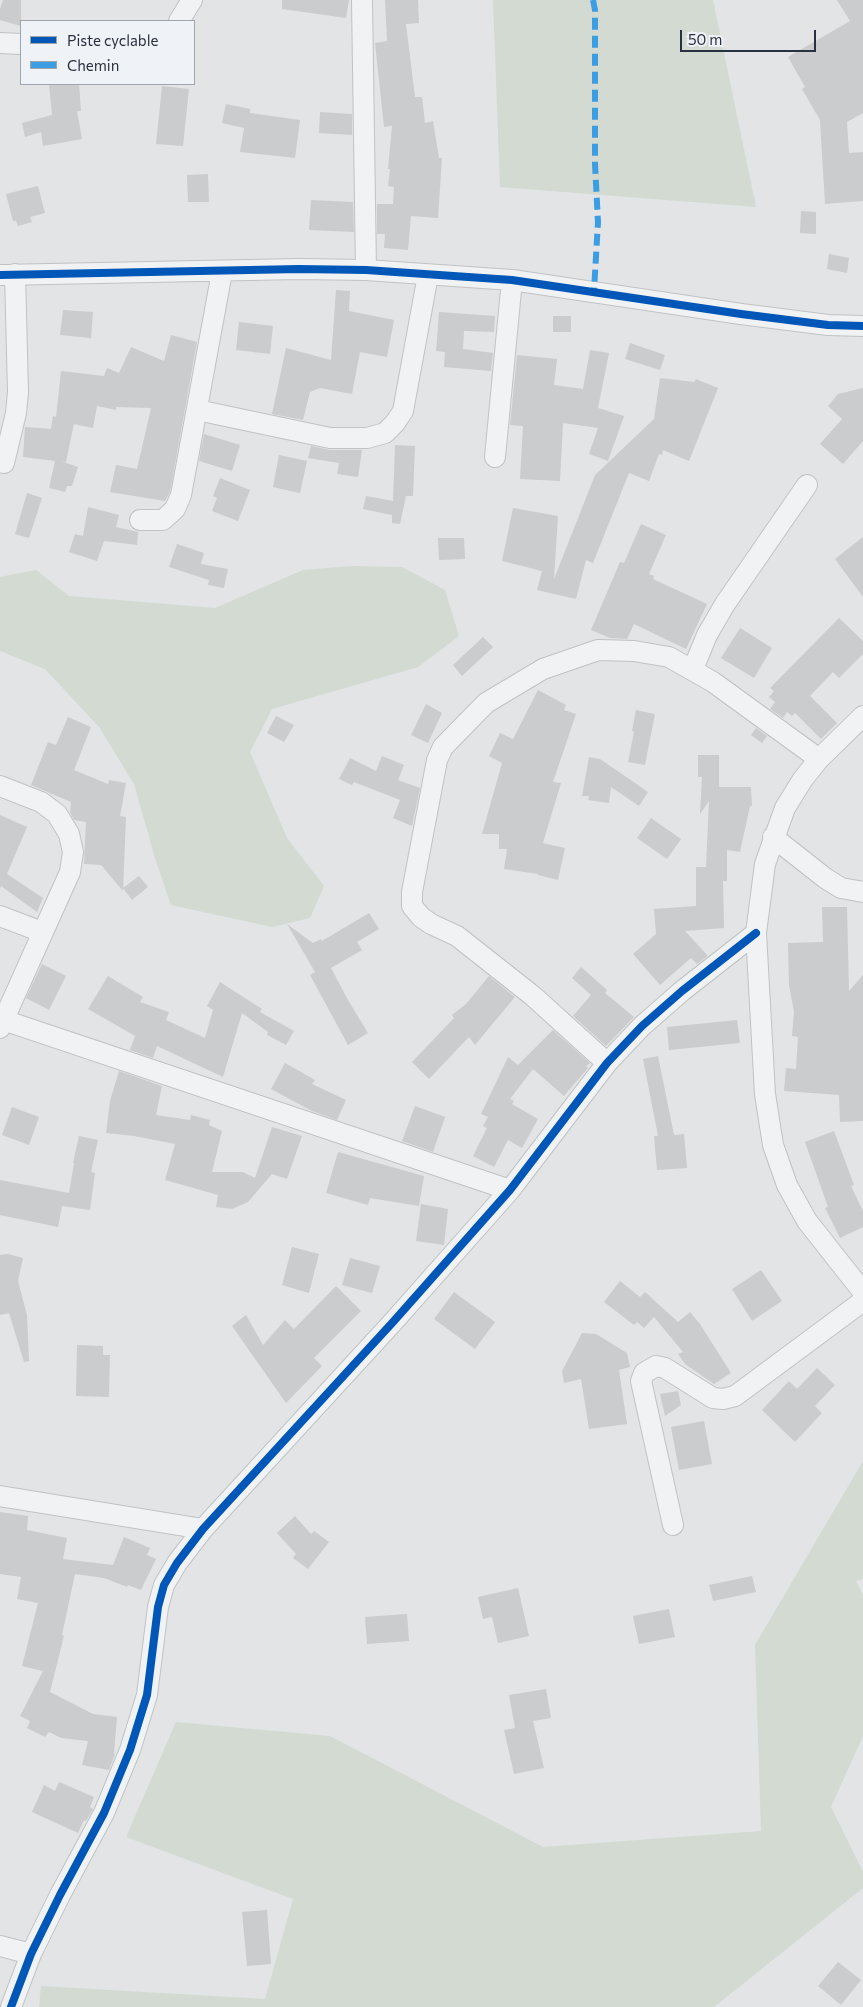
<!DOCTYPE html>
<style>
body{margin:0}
#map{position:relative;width:863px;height:2007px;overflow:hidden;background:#e2e4e6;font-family:Commissioner,sans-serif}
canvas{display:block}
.legend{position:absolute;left:20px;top:20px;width:175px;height:65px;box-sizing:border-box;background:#eff2f6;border:1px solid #a0a4ad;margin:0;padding:6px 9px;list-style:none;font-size:15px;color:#29303f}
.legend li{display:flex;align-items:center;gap:10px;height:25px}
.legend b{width:25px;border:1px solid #a0a4ad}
.scale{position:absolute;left:680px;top:30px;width:136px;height:22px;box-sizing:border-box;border:2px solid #29303f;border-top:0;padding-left:6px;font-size:15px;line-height:18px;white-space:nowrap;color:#29303f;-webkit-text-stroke:4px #eff2f6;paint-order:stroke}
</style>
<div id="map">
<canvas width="863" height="2007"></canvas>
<ul class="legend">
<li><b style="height:6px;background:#0057b8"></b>Piste cyclable</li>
<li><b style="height:6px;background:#3d9de3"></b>Chemin</li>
</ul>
<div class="scale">50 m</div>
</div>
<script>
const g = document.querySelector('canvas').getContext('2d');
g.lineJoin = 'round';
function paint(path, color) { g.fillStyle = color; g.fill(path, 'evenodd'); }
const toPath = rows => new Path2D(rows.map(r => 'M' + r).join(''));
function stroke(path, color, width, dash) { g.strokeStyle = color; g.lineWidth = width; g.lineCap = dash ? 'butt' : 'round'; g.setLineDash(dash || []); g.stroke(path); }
paint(toPath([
 [493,0,713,0,756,207,500,187],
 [353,566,402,567,445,590,459,636,418,667,272,709,250,752,287,838,324,886,310,918,272,927,171,905,155,858,134,784,99,727,45,669,0,651,0,577,36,570,69,596,215,608,303,570],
 [863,1461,863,1579,856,1581,863,1595,863,1736,831,1807,863,1872,863,1888,714,2007,39,2007,41,1986,265,1999,293,1899,126,1837,176,1722,330,1736,543,1847,761,1831,755,1645]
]), '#d2dad2');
paint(toPath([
 [3,0,21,0,21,26,0,20,0,9],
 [282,0,349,0,346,18,282,9],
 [385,0,418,0,419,23,406,24,415,97,422,97,425,123,433,121,439,158,442,158,438,218,411,216,408,250,384,248,385,234,377,234,377,204,393,204,394,187,388,186,390,169,388,169,392,126,384,127,375,43,387,41],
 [837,0,863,0,863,113,847,122,849,153,863,152,863,201,825,204,820,120,802,89,805,87,788,57,850,21],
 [49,84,79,84,81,111,77,111,82,139,43,146,41,132,25,137,22,123,52,115],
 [162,86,189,89,183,146,156,144],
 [226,104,250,109,250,113,300,120,295,158,240,152,244,128,222,123],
 [320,112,352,114,352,135,319,133],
 [208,174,209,202,188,202,187,175],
 [38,186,45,213,30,217,32,222,18,226,16,221,13,221,6,194],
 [311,200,353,202,354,232,309,230],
 [801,211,816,212,816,234,800,233],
 [829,254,849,258,847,273,827,269],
 [336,290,350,291,349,311,394,320,387,357,360,352,352,394,320,388,310,392,303,420,272,414,286,348,331,360],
 [63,310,93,312,91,338,60,335],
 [439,312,495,316,494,332,464,331,463,349,493,353,491,371,444,367,445,352,436,351],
 [553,316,571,316,571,332,553,332],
 [239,322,273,326,270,354,236,350],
 [171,335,197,342,170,492,165,501,110,492,116,465,137,469,151,408,116,407,116,410,97,406,93,428,74,424,66,462,61,461,78,467,72,486,67,486,65,492,49,488,55,461,23,457,25,427,51,429,53,416,56,417,61,371,104,376,107,368,119,373,131,347,164,361],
 [630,343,665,355,660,370,625,359],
 [590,350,609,353,598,408,624,416,608,461,589,454,598,428,563,423,560,481,520,479,523,426,510,425,517,355,557,359,554,385,583,389],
 [660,378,694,382,696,379,718,388,689,461,663,450,662,455,659,454,649,481,629,473,593,563,586,560,576,599,537,590,542,571,502,561,513,508,558,516,554,579,595,475,654,419],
 [863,388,863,441,843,464,820,444,842,419,828,406,838,394],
 [204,434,240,445,232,471,199,461],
 [395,445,415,446,413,496,406,496,400,524,392,523,392,515,363,509,366,496,393,501],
 [311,446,330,450,362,450,358,477,337,474,339,463,308,458],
 [279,455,307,461,300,493,273,487],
 [220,478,250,490,238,521,212,511,217,498,213,496],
 [27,493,42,498,29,538,15,534],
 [88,507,119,515,116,527,138,532,137,545,104,541,97,561,69,552,75,534,83,536],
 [641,524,666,535,649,574,654,576,653,579,707,604,686,649,634,624,627,639,610,638,591,630,620,562,624,563],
 [863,537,863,597,835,559],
 [438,538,464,538,465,559,439,560],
 [177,544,204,553,201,564,228,569,224,588,208,585,209,580,169,567],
 [839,618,863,641,863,654,839,678,833,672,810,696,837,723,821,739,795,713,792,716,787,712,783,718,770,709,775,702,769,697,774,691,770,688],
 [740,628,772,648,754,678,721,658],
 [483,637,493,647,462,676,453,665],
 [538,690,566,705,564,710,576,714,553,782,561,783,543,843,565,848,558,880,538,875,538,874,504,869,507,849,499,849,499,834,482,834,502,763,489,756,500,733,513,739],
 [426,704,442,713,428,743,411,735],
 [636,710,655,714,645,765,628,762,634,732,632,731],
 [276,716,294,725,284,742,267,733],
 [68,717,91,727,74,770,108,784,109,780,126,783,120,816,126,817,123,891,101,865,84,864,86,822,74,820,70,812,71,802,31,785,48,742,56,745],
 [756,728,767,736,762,743,751,735],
 [698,755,719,755,719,787,751,787,752,806,750,806,740,852,727,850,727,881,723,881,724,928,685,931,708,956,697,964,691,958,660,985,633,954,656,934,654,909,696,906,696,867,706,867,709,801,700,814,702,777,698,777],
 [382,756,404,765,398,780,420,788,412,826,393,818,400,800,354,782,352,785,339,779,350,758,376,771],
 [589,757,600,759,648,792,639,806,611,787,609,803,588,800,589,796,582,796],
 [0,815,27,827,7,874,43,898,37,912,1,886,0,889],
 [651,818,681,839,667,859,637,838],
 [139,876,148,887,132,900,123,888],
 [822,907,847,907,849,991,863,975,863,1121,840,1122,839,1095,784,1091,786,1068,796,1069,798,1037,792,1036,794,1012,789,985,788,943,823,942],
 [369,913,379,929,357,942,362,950,331,968,348,1000,368,1033,348,1045,310,975,315,972,287,924,313,943,321,939,322,941],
 [42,964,66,976,49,1010,26,998],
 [581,967,607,990,605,993,634,1017,606,1046,573,1016,591,995,572,978],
 [108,976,143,997,140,1002,169,1012,166,1020,205,1038,213,1010,207,1006,220,982,262,1009,260,1012,294,1031,286,1045,267,1035,268,1032,242,1013,223,1077,157,1046,153,1058,130,1050,135,1036,88,1009],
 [489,976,515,997,475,1045,469,1037,429,1079,412,1062,454,1018,452,1015,466,1004],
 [737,1020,740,1043,669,1050,667,1027],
 [553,1030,590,1063,586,1066,588,1068,564,1096,533,1069,510,1099,514,1101,512,1104,538,1119,522,1148,508,1140,494,1167,473,1156,487,1128,483,1126,488,1117,481,1114,508,1057,518,1065],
 [658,1056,674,1135,684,1134,687,1168,657,1170,654,1136,658,1136,643,1059],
 [285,1063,315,1080,312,1084,346,1100,337,1120,312,1111,271,1089],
 [119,1071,162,1086,156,1115,190,1120,191,1115,210,1120,209,1125,222,1131,212,1172,243,1172,255,1178,272,1127,302,1136,287,1179,272,1174,248,1202,232,1209,216,1207,218,1195,165,1180,175,1144,134,1136,106,1133,110,1101],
 [415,1106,445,1117,433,1152,402,1141],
 [12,1107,39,1117,29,1145,2,1135],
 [834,1131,854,1185,851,1186,863,1211,863,1227,840,1238,825,1208,828,1207,805,1142],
 [79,1136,98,1140,91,1172,95,1173,90,1210,62,1206,58,1227,0,1215,0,1180,69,1193,74,1163,73,1163],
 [338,1152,424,1176,419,1206,370,1198,368,1205,326,1193],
 [421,1204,448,1209,444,1245,416,1241],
 [292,1247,319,1254,309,1293,282,1285],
 [8,1254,23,1258,18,1281,27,1315,29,1361,24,1362,9,1313,0,1315,0,1255],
 [350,1258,380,1266,372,1293,342,1285],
 [761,1270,782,1301,752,1321,732,1289],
 [620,1281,640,1297,645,1292,678,1322,690,1312,700,1324,731,1373,714,1384,685,1364,678,1354,683,1352,654,1317,644,1328,637,1322,634,1325,604,1302],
 [336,1286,361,1311,314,1358,322,1366,286,1403,232,1326,246,1315,263,1345,285,1320,294,1329],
 [454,1292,495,1322,475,1349,434,1319],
 [582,1333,596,1334,627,1353,630,1367,619,1370,627,1424,589,1429,581,1379,564,1383,562,1371],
 [77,1345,103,1346,103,1355,110,1355,109,1397,76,1396],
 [817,1368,835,1385,815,1406,822,1413,795,1442,762,1410,789,1381,797,1389],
 [678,1391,681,1405,665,1416,660,1394],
 [704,1421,712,1464,679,1470,671,1427],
 [0,1512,28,1516,27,1530,67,1538,63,1559,113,1565,124,1537,150,1548,147,1555,156,1559,141,1590,128,1585,127,1587,104,1578,75,1574,62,1635,64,1636,50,1692,93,1714,117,1717,114,1754,115,1754,109,1770,82,1765,88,1741,61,1738,49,1732,45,1737,27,1728,30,1721,20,1716,43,1671,22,1666,38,1603,17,1599,21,1577,0,1574],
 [295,1516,311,1534,314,1531,329,1542,308,1569,293,1558,296,1554,277,1533],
 [752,1576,756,1592,713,1601,709,1585],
 [518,1588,529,1636,498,1643,492,1617,483,1619,478,1597],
 [669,1609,675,1637,639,1644,633,1616],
 [407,1614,409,1641,367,1644,365,1617],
 [546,1689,551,1718,533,1721,544,1768,514,1774,504,1730,515,1728,509,1695],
 [59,1782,94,1797,90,1807,93,1809,86,1821,84,1820,78,1833,32,1812,44,1785,55,1791],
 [267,1910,271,1964,247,1966,242,1912],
 [838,1962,861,1980,841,2005,818,1986]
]), '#caccce');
const minor = toPath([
 [362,0,366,270],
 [179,21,192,0],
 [0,43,21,44],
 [0,275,299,269,366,270,512,280,741,314,828,325,863,326],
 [197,410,330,438,367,438,385,433,395,423,403,411,428,275],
 [495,457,512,280],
 [4,463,16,413,18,392,15,274],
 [140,520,163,520,175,509,181,495,222,272],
 [693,669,707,635,725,604,807,485],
 [863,716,819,759,803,779,785,808,765,864,756,933,765,1094,773,1145,787,1185,807,1221,863,1292],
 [0,786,41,802,57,814,69,834,73,852,70,872,0,1028],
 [773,837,825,878,841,888,863,892],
 [0,916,42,932],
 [3,1020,510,1190],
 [607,1063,533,996,457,936,431,924,421,917,412,906,412,892,437,760,443,747,486,703,543,669,598,650,634,651,669,657,713,682,819,759],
 [0,1496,203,1529],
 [673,1525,641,1381,644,1373,656,1366,665,1368,713,1398,723,1399,735,1396,863,1301],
 [0,1946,31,1954],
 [11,2007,31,1954,60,1895,104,1813,130,1750,147,1695,158,1607,164,1585,177,1563,203,1529,393,1322,510,1190,607,1063,642,1026,682,991,756,933]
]);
stroke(minor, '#c0c2c4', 22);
stroke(minor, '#f1f2f3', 20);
stroke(toPath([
 [593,0,595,10,595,164,598,222,594,291]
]), '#3d9de3', 6, [12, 6]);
stroke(toPath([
 [0,275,299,269,366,270,512,280,741,314,828,325,863,326],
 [11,2007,31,1954,60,1895,104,1813,130,1750,147,1695,158,1607,164,1585,177,1563,203,1529,393,1322,510,1190,607,1063,642,1026,682,991,756,933]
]), '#0057b8', 8);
</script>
